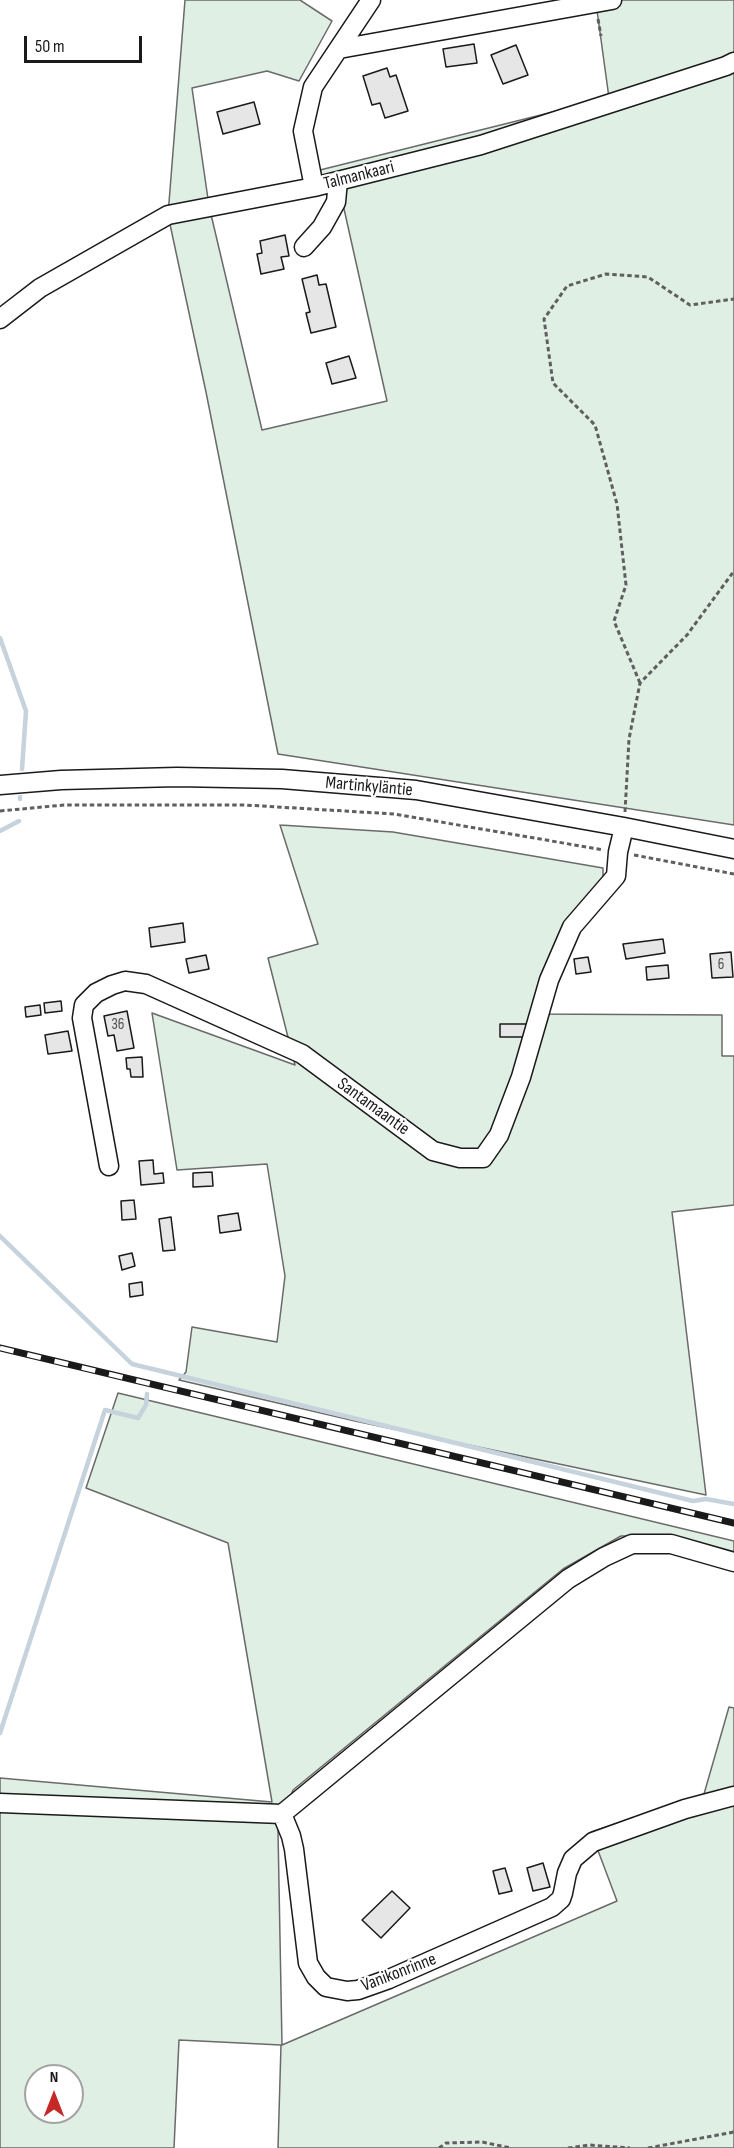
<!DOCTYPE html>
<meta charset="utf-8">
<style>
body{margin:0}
#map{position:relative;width:734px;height:2148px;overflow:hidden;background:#fff;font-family:"Sofia Sans Condensed",sans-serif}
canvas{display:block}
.north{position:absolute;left:24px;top:2064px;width:60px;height:60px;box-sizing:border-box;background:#fff;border:2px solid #a3a3a3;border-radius:50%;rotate:0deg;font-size:16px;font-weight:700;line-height:24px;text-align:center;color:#1a1a1a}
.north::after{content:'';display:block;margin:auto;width:21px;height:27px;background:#c62828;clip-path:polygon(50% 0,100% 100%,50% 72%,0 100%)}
.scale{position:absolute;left:24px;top:36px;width:118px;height:27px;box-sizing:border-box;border:3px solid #1a1a1a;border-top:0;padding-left:8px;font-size:18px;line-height:21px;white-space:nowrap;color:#1a1a1a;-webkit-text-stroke:4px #fff;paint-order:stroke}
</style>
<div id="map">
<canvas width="734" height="2148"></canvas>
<div class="north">N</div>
<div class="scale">50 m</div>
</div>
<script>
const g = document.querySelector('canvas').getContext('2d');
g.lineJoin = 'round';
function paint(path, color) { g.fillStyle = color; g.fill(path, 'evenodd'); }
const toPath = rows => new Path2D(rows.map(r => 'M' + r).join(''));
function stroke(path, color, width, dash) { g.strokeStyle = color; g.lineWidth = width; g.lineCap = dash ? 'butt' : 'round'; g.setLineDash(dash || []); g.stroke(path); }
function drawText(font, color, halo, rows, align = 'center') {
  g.font = font + ' "Sofia Sans Condensed",sans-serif'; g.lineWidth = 4.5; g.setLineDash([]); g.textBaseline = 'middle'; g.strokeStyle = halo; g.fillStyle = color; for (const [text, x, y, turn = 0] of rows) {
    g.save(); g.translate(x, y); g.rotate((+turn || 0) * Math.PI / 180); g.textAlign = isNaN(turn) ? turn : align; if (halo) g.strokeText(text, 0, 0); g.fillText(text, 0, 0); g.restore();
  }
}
const green = toPath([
 [185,0,300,0,332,21,299,81,267,71,192,88,209,206,262,430,387,401,338,182,314,187,312,172,609,98,596,3,612,0,734,0,734,825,278,754,206,392,168,215,185,0],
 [280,825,393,832,603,868,603,881,531,1014,722,1015,722,1056,734,1056,734,1205,672,1212,706,1495,355,1421,179,1380,186,1372,192,1327,277,1342,285,1276,267,1164,177,1170,152,1013,295,1065,268,958,318,944,280,825],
 [118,1393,734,1541,734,1556,674,1536,621,1536,563,1569,293,1790,278,1831,282,2045,617,1901,591,1832,704,1794,729,1707,734,1708,734,2148,278,2148,281,2045,179,2040,174,2148,0,2148,0,1778,272,1802,228,1543,86,1488,118,1393],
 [36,2076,72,2076,72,2112,36,2112,36,2076]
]);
paint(green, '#e0efe3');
stroke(green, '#6a6a6a', 1.5);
stroke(toPath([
 [0,638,26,711,22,769],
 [20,799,20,797],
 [0,831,19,821],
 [0,1236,132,1364,693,1501,706,1499,734,1504],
 [0,1733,105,1410,138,1418,146,1405,147,1394]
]), '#c6d2dc', 4.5);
const building = toPath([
 [474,44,477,63,446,67,443,49,474,44],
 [516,45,528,75,503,84,491,55,516,45],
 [387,68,390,77,396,75,408,111,385,118,380,103,372,105,363,76,387,68],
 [254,102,260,124,223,134,217,112,254,102],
 [285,235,289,256,281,257,284,269,261,274,257,254,262,253,260,241,285,235],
 [317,275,319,285,326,284,336,327,311,333,306,313,310,312,302,279,317,275],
 [349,356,356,378,332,384,326,363,349,356],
 [183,923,185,942,151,947,149,928,183,923],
 [663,939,665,953,626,959,623,944,663,939],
 [731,952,733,977,712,978,710,954,731,952],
 [206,955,209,969,189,973,186,959,206,955],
 [588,957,591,972,576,974,574,959,588,957],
 [668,965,669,978,647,980,646,967,668,965],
 [61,1001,62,1011,45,1013,44,1003,61,1001],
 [40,1005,41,1015,26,1017,25,1007,40,1005],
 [127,1011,134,1048,117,1051,114,1035,108,1036,104,1016,127,1011],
 [500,1024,526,1024,526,1037,500,1037,500,1024],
 [68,1031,72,1051,48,1054,45,1035,68,1031],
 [142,1057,143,1077,131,1077,130,1069,127,1069,126,1058,142,1057],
 [153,1160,154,1174,163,1173,164,1183,141,1185,139,1161,153,1160],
 [212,1172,213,1186,193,1187,193,1173,212,1172],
 [134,1200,136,1219,122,1220,121,1201,134,1200],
 [238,1213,241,1230,220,1233,218,1216,238,1213],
 [171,1217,175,1250,163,1251,159,1219,171,1217],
 [132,1253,135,1266,122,1270,119,1256,132,1253],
 [142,1282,143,1295,130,1297,129,1284,142,1282],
 [543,1863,550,1887,533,1891,527,1868,543,1863],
 [505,1868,512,1891,499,1894,493,1871,505,1868],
 [392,1891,410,1908,381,1938,362,1920,392,1891]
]);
paint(building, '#e6e6e6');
stroke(building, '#1a1a1a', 1.5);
const minor = toPath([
 [339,49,612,0],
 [314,187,303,131,313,87,371,0],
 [304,247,322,227,336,202,338,181],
 [0,319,40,288,168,215,314,187,481,145,726,66,734,62],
 [0,785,61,780,177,777,282,779,416,790,624,827,734,849],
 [109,1166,82,1018,84,1005,96,993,112,985,125,981,146,984,302,1054,433,1151,460,1158,483,1158,499,1135,521,1077,549,980,572,927,616,876,618,852,624,827],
 [0,1803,282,1814],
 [282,1814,291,1836,294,1849,308,1963,316,1977,326,1987,347,1991,358,1990,389,1979,552,1907,561,1899,563,1893,567,1873,573,1859,593,1842,685,1809,734,1796],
 [282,1814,568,1579,604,1557,632,1544,671,1544,734,1562]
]);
stroke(minor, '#1a1a1a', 21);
stroke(toPath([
 [598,19,601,36],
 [640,683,614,621,626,585,617,504,595,425,553,383,544,319,567,286,606,274,648,277,690,305,734,299],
 [0,811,64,805,245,805,394,814,604,850],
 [625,812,629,739,640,683,687,635,734,571],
 [634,855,734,874],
 [439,2148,446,2143,482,2142,511,2148],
 [568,2148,589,2145,630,2148],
 [648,2148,734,2132]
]), '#5f5f5f', 3, [4.5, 3]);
stroke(minor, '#fff', 18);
const rail = toPath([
 [0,1348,734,1523]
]);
stroke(rail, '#1a1a1a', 7);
stroke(rail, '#fff', 4.5, [14]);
drawText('15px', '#4d4d4d', null, [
 ["6",721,965],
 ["36",118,1025]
]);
drawText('18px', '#1a1a1a', '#fff', [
 ["Talmankaari",359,176,-14],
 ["Martinkyläntie",369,787,5],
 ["Santamaantie",373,1107,36],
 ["Vanikonrinne",399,1973,-21]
]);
</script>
